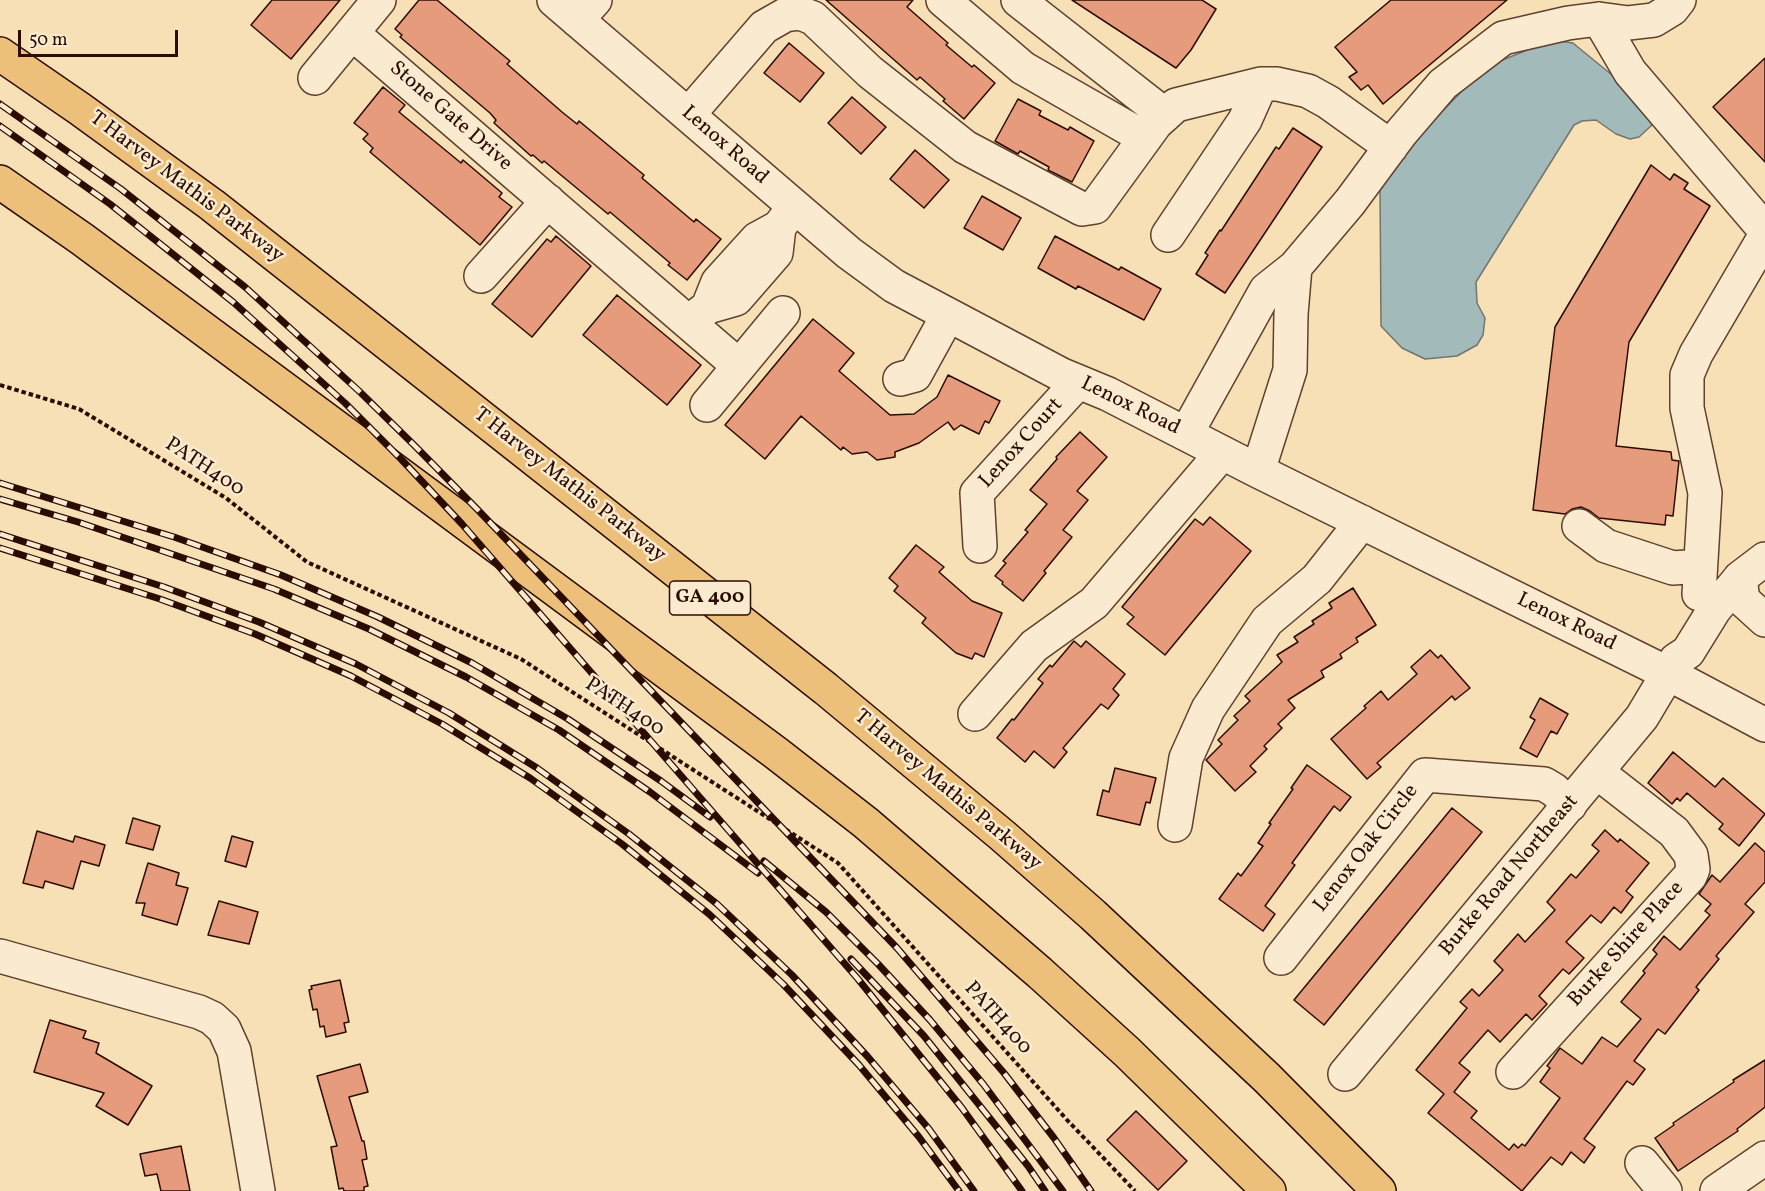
<!DOCTYPE html>
<style>
body{margin:0}
#map{position:relative;width:1765px;height:1191px;overflow:hidden;background:#f7e0b6;font-family:Vollkorn,serif}
canvas{display:block}
.scale{position:absolute;left:18px;top:30px;width:160px;height:27px;box-sizing:border-box;border:3px solid #2b0c00;border-top:0;padding-left:8px;font-size:18px;line-height:21px;white-space:nowrap;color:#2b0c00;-webkit-text-stroke:4px #faebd0;paint-order:stroke}
</style>
<div id="map">
<canvas width="1765" height="1191"></canvas>
<div class="scale">50 m</div>
</div>
<script>
const g = document.querySelector('canvas').getContext('2d');
g.lineJoin = 'round';
function paint(path, color) { g.fillStyle = color; g.fill(path, 'evenodd'); }
const toPath = rows => new Path2D(rows.map(r => 'M' + r).join(''));
function stroke(path, color, width, dash) { g.strokeStyle = color; g.lineWidth = width; g.lineCap = dash ? 'butt' : 'round'; g.setLineDash(dash || []); g.stroke(path); }
function drawText(font, color, halo, rows, align = 'center') {
  g.font = font + ' Vollkorn,serif'; g.lineWidth = 5; g.setLineDash([]); g.textBaseline = 'middle'; g.strokeStyle = halo; g.fillStyle = color; for (const [text, x, y, turn = 0] of rows) {
    g.save(); g.translate(x, y); g.rotate((+turn || 0) * Math.PI / 180); g.textAlign = isNaN(turn) ? turn : align; if (halo) g.strokeText(text, 0, 0); g.fillText(text, 0, 0); g.restore();
  }
}
const water = toPath([
 [1552,40,1573,43,1629,89,1654,119,1651,126,1639,137,1630,139,1616,134,1596,120,1582,121,1574,125,1476,282,1477,303,1485,318,1483,335,1477,345,1457,356,1425,359,1402,348,1381,326,1380,189,1420,134,1467,86,1484,72,1500,61,1552,40]
]);
paint(water, '#a2bab9');
stroke(water, '#72746f', 1.5);
const building = toPath([
 [272,0,340,0,291,59,251,25,272,0],
 [419,0,437,0,510,61,507,64,562,112,577,124,579,121,644,175,642,178,694,222,696,219,721,239,687,280,668,265,670,263,610,212,608,214,544,161,542,163,533,155,531,156,494,123,496,120,490,113,400,37,402,35,395,29,419,0],
 [826,0,913,0,907,7,948,43,946,45,972,67,974,65,995,83,964,119,943,101,945,99,920,77,917,80,826,0],
 [1072,0,1202,0,1216,9,1191,50,1176,68,1072,0],
 [1391,0,1507,0,1383,104,1368,85,1361,90,1349,77,1357,72,1335,47,1391,0],
 [789,43,824,73,800,102,764,73,789,43],
 [1765,58,1765,162,1713,107,1765,58],
 [383,87,405,105,399,112,461,163,463,160,502,193,499,197,512,207,480,245,370,152,373,148,363,139,368,134,354,123,383,87],
 [852,97,886,127,861,154,828,123,852,97],
 [1018,99,1041,111,1039,115,1068,130,1070,127,1094,141,1072,182,1048,170,1049,167,1020,151,1018,154,995,141,1018,99],
 [1293,128,1322,147,1225,293,1196,274,1208,255,1205,253,1220,230,1221,231,1276,147,1279,149,1293,128],
 [915,150,949,180,924,208,890,179,915,150],
 [1651,165,1670,180,1674,174,1688,183,1684,189,1710,206,1629,342,1616,446,1671,452,1672,460,1679,461,1673,516,1666,515,1665,525,1599,518,1590,511,1581,507,1572,509,1565,514,1533,510,1555,327,1651,165],
 [982,196,1021,218,1003,250,964,228,982,196],
 [556,236,591,266,532,337,492,304,547,239,551,242,556,236],
 [1055,236,1119,270,1121,267,1161,289,1144,320,1078,286,1076,289,1038,268,1055,236],
 [617,295,701,365,667,405,583,335,617,295],
 [813,319,854,353,839,371,890,415,914,414,937,397,948,375,1000,401,989,423,985,421,979,434,961,425,954,430,948,422,919,443,895,452,895,457,877,460,867,452,852,454,843,447,841,450,801,416,765,459,725,425,813,319],
 [1080,432,1107,457,1077,491,1088,500,1063,530,1072,537,1044,571,1046,573,1023,601,1002,584,1003,582,995,576,1006,563,1003,561,1028,532,1025,530,1047,504,1030,490,1057,459,1056,457,1080,432],
 [1210,517,1251,551,1165,655,1127,624,1134,617,1122,607,1195,519,1203,525,1210,517],
 [916,545,944,567,939,572,972,601,1002,613,984,657,975,653,972,659,956,653,922,623,926,618,894,591,898,586,889,578,916,545],
 [1353,588,1376,625,1356,638,1358,642,1340,654,1342,658,1321,671,1324,677,1288,700,1295,708,1278,724,1282,728,1264,746,1267,749,1250,766,1256,772,1235,791,1206,760,1222,744,1218,740,1238,720,1234,716,1250,701,1245,696,1282,662,1277,655,1298,642,1294,637,1314,624,1312,621,1332,608,1329,603,1353,588],
 [1074,641,1081,647,1086,641,1125,674,1113,689,1119,695,1108,709,1101,704,1063,748,1067,752,1054,768,1034,751,1025,762,997,738,1012,719,1014,720,1043,683,1038,679,1050,665,1052,667,1074,641],
 [1430,650,1438,658,1441,655,1470,688,1455,700,1452,696,1377,763,1381,767,1367,779,1331,739,1366,708,1364,706,1381,691,1388,700,1417,674,1411,667,1430,650],
 [1540,698,1568,714,1557,734,1551,731,1537,757,1520,748,1535,720,1530,717,1540,698],
 [1673,752,1715,787,1723,778,1765,814,1739,846,1719,829,1723,824,1687,793,1680,801,1677,798,1672,804,1648,783,1673,752],
 [1307,765,1351,797,1340,811,1334,806,1292,863,1295,865,1265,906,1275,914,1263,931,1219,899,1238,873,1241,876,1263,846,1258,843,1271,824,1269,823,1293,789,1291,788,1307,765],
 [1115,768,1156,778,1150,803,1146,802,1140,825,1097,815,1103,790,1109,792,1115,768],
 [1452,808,1482,832,1324,1025,1294,1000,1452,808],
 [133,818,160,826,153,850,126,843,133,818],
 [1605,830,1618,842,1620,839,1649,863,1626,891,1633,897,1621,913,1614,907,1601,923,1591,915,1566,942,1584,958,1569,974,1563,969,1539,996,1547,1004,1532,1020,1526,1014,1500,1042,1488,1030,1459,1063,1470,1072,1454,1092,1477,1111,1471,1118,1509,1150,1514,1144,1518,1148,1522,1144,1525,1146,1560,1098,1540,1082,1550,1068,1547,1066,1560,1048,1582,1064,1602,1037,1617,1047,1641,1019,1621,1002,1645,973,1643,971,1657,954,1653,950,1664,936,1680,950,1710,915,1705,911,1711,904,1699,894,1712,875,1720,882,1755,843,1765,852,1765,882,1745,904,1754,912,1716,956,1719,959,1696,987,1699,990,1665,1034,1658,1029,1634,1061,1645,1069,1633,1085,1627,1081,1584,1139,1595,1147,1584,1163,1571,1152,1562,1165,1551,1157,1522,1191,1428,1113,1444,1094,1416,1070,1467,1008,1460,1002,1472,989,1479,996,1503,970,1494,961,1518,934,1525,942,1555,910,1547,902,1571,874,1576,878,1599,851,1592,845,1605,830],
 [37,831,73,842,75,836,105,845,99,866,81,861,73,889,45,881,43,888,23,883,37,831],
 [232,836,253,842,246,867,225,861,232,836],
 [148,863,179,873,176,885,188,888,177,925,142,915,145,903,136,903,148,863],
 [219,901,258,912,249,944,208,935,219,901],
 [340,980,349,1022,344,1023,346,1032,326,1037,324,1026,320,1027,317,1009,313,1010,309,990,312,989,311,986,340,980],
 [50,1020,86,1031,83,1038,99,1043,96,1053,152,1086,128,1125,96,1106,104,1093,34,1072,50,1020],
 [1765,1060,1765,1107,1737,1129,1738,1131,1678,1171,1655,1138,1674,1125,1673,1123,1734,1082,1733,1080,1765,1060],
 [360,1064,368,1092,349,1097,362,1141,364,1141,367,1159,362,1160,368,1186,364,1187,364,1191,344,1191,343,1188,339,1189,331,1147,337,1146,317,1076,360,1064],
 [1136,1111,1187,1161,1158,1190,1107,1140,1136,1111],
 [181,1146,190,1191,161,1191,157,1174,145,1176,140,1154,181,1146]
]);
paint(building, '#e69b7d');
stroke(building, '#2b0c00', 1.5);
const minor = toPath([
 [554,0,849,253,894,286,1062,375,1108,394,1258,471,1669,674,1765,725],
 [943,0,1023,68,1145,138],
 [1018,0,1165,115],
 [1599,19,1630,72,1765,230],
 [577,20,595,0],
 [352,33,739,366],
 [315,78,379,0],
 [688,115,764,27,785,15,800,13,813,18,870,72,965,147,1082,209,1095,207,1156,123,1176,105,1261,84,1277,84,1308,91,1328,102,1391,147],
 [1168,235,1245,120,1261,84],
 [481,276,548,201],
 [708,307,718,282,757,239,779,227,788,215],
 [689,322,708,307,736,299,776,253,779,227],
 [900,379,915,375,948,315],
 [707,405,783,313],
 [1186,434,1266,290,1295,267,1350,202,1401,133,1443,84,1503,38,1568,23,1599,19,1628,23,1654,20,1672,9,1679,0],
 [1258,471,1290,370,1291,314,1295,267],
 [1579,526,1606,546,1673,568,1700,566],
 [980,546,977,493,1078,382],
 [1740,578,1743,600,1765,620],
 [1699,594,1705,493,1687,408,1687,375,1696,354,1765,236],
 [975,714,1034,646,1094,603,1222,453],
 [1175,825,1186,758,1208,709,1267,621,1317,579,1362,522],
 [0,956,199,1012,212,1018,224,1029,234,1051,258,1191],
 [1281,958,1425,775,1544,784,1554,790,1570,805],
 [1513,1072,1690,876,1693,869,1691,855,1674,832,1597,772],
 [1345,1074,1642,717,1676,660,1688,652,1714,610,1740,578,1765,559],
 [1642,1163,1665,1191],
 [1717,1191,1765,1158]
]);
const highway = toPath([
 [0,54,80,109,212,205,826,689,1003,836,1093,915,1267,1078,1379,1191],
 [0,182,82,239,776,753,866,823,1040,973,1127,1052,1269,1191]
]);
stroke(minor, '#5e412e', 36);
stroke(highway, '#2b0c00', 36);
stroke(toPath([
 [0,385,79,409,226,498,307,562,521,659,838,863,1068,1121,1135,1191]
]), '#2b0c00', 4, [4.5, 3]);
stroke(minor, '#faebd0', 33);
stroke(highway, '#ecc07b', 33);
const rail = toPath([
 [0,104,121,189,245,287,359,391,415,446,478,510,897,948,1004,1073,1054,1138,1091,1191],
 [0,126,110,204,233,302,345,403,401,459,462,524,858,979,962,1108,1022,1191],
 [0,483,174,537,281,575,378,617,472,663,568,719,661,781,710,817],
 [0,499,78,522,274,589,369,629,466,677,559,730,650,792,758,873],
 [0,534,164,587,259,622,356,664,449,713,537,768,629,834,717,904,792,975,868,1057,929,1129,974,1191],
 [0,548,160,599,255,634,351,676,442,724,530,778,622,844,709,914,783,984,859,1065,919,1137,959,1191],
 [764,861,826,912,878,964,930,1020,984,1085,1063,1191],
 [851,959,924,1036,1028,1166,1045,1191]
]);
stroke(rail, '#2b0c00', 7);
stroke(rail, '#faebd0', 4.5, [14]);
for (const [x, y, w] of [
 [710,598,81]
]) { const box = new Path2D(); box.roundRect(x - w / 2, y - 17, w, 34, 4.5); g.fillStyle = '#faebd0'; g.fill(box); stroke(box, '#2b0c00', 1.5); }
drawText('bold 20px', '#2b0c00', null, [
 ["GA 400",710,598]
]);
drawText('21px', '#2b0c00', '#faebd0', [
 ["Stone Gate Drive",450,117,41],
 ["Lenox Road",724,146,41],
 ["T Harvey Mathis Parkway",186,188,37],
 ["Lenox Road",1130,407,26],
 ["Lenox Court",1022,444,-48],
 ["PATH400",204,468,33],
 ["T Harvey Mathis Parkway",569,486,38],
 ["Lenox Road",1566,623,26],
 ["PATH400",624,708,33],
 ["T Harvey Mathis Parkway",947,791,40],
 ["Lenox Oak Circle",1367,849,-52],
 ["Burke Road Northeast",1510,876,-50],
 ["Burke Shire Place",1627,945,-48],
 ["PATH400",997,1019,48]
]);
</script>
